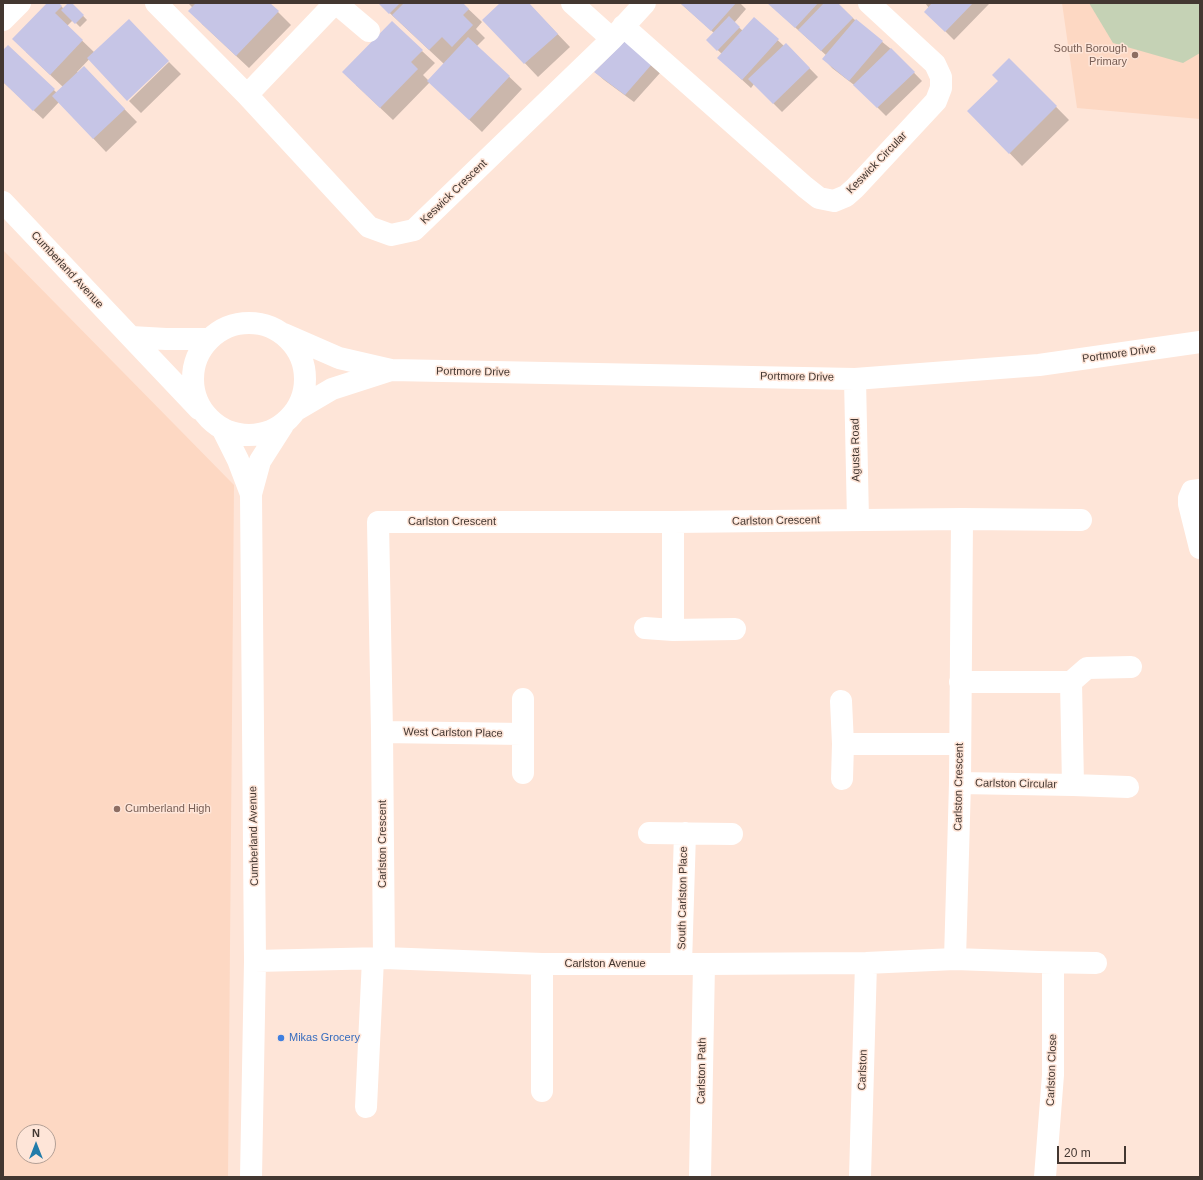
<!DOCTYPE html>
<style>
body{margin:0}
#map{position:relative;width:1203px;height:1180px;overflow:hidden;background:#fee5d8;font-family:Arial,sans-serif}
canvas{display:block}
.frame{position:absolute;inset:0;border:4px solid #433731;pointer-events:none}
.north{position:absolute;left:16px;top:1124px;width:40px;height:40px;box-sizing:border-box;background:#fee5d8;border:1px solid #b39f95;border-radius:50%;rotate:0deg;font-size:11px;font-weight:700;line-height:16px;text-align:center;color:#433731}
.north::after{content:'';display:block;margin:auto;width:14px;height:18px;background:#227caa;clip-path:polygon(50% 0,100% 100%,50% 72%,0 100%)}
.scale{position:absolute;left:1057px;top:1146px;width:69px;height:18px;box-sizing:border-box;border:2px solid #433731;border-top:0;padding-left:5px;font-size:12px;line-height:14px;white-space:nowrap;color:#433731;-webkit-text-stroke:3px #fee5d8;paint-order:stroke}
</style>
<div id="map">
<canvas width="1203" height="1180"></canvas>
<div class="frame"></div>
<div class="north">N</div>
<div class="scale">20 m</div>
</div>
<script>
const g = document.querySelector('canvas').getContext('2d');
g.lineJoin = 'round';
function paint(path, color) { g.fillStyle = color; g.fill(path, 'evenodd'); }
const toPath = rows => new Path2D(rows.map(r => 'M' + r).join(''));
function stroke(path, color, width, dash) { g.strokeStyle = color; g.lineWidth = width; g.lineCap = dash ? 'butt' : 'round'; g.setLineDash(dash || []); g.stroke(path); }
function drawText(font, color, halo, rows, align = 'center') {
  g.font = font + ' Arial,sans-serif'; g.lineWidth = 3; g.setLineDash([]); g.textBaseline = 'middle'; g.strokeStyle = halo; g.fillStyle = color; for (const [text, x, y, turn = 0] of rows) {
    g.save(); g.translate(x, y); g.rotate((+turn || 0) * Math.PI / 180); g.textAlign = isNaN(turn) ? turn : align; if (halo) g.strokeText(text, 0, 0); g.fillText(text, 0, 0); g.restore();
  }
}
paint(toPath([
 [1062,3,1200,3,1200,119,1077,108],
 [3,250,234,485,228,1177,3,1177],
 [24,1132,48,1132,48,1156,24,1156]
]), '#fdd8c3');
paint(toPath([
 [1089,3,1200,3,1200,53,1183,63,1113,43]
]), '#c5d2b5');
paint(toPath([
 [49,3,58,3,64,9,68,5,66,3,71,3,87,20,80,27,73,20,67,26,95,53,77,72,97,81,137,122,106,152,59,102,43,119,3,82,3,52,8,46,57,93,63,87,26,52],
 [188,3,269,3,291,25,249,68,202,24,193,8],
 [379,3,462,3,482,22,476,29,485,38,477,46,522,89,482,132,430,82,393,120,356,85,422,51,435,63,423,75,429,81,444,64],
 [502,3,528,3,570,47,538,77,484,20],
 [680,3,740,3,746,9,734,23,743,31,754,18,784,46,786,44,818,77,782,112,754,84,751,88,727,66,722,54,707,40,714,33],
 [768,3,837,3,856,21,891,49,922,81,886,116,858,88,832,68,824,59,827,56],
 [925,3,988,3,989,4,954,40,934,20,929,8],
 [625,42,660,73,634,102,604,80,595,72],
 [1009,59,1069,120,1022,166,969,111,1000,81],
 [169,62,181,74,141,113,129,101]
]), '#0003');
paint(toPath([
 [47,3,59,3,62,6,55,13,83,40,50,75,12,39],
 [68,3,72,3,84,15,75,24,61,10],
 [196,3,270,3,279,11,236,56,188,11],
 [378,3,400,3,389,14],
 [404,3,463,3,469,9,463,15,473,25,452,47,442,37,429,50,392,15],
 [500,3,529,3,558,34,524,64,482,20],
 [680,3,736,3,711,31],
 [767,3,818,3,795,28],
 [824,3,838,3,853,18,821,51,798,30],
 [932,3,973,3,945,32,924,12],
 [729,16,740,27,717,51,706,40],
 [754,17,779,39,742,80,717,58],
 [129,19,169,61,127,101,87,58],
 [856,19,883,41,849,81,822,59],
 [392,21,423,50,411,62,418,69,380,108,342,72],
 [468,37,510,76,469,120,427,81],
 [625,41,652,64,625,95,594,72],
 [786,43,810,68,773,104,748,79],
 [8,45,55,89,33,111,3,82,3,50],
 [891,48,915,72,877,108,853,85],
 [1009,58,1057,106,1009,154,967,111,998,81,992,75],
 [84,66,125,109,93,139,52,96]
]), '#c6c5e6');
stroke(toPath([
 [156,3,247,95,369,227,391,235,414,230,612,39,645,3],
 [336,3,369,31],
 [572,3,612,39],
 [3,20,20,3],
 [623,26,805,187,819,198,834,201,846,196,855,188,936,101,941,88,941,77,935,64,869,3],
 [247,95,335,3],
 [3,202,199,409],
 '193 379a56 56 0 1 1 112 0a56 56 0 1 1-112 0Z',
 [284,334,339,358,391,370,855,379,1039,365,1200,342],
 [131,337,166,339,209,339],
 [855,379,858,520],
 [298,409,332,389,391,370],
 [222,428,238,460,251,494],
 [1200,490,1192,491,1189,498,1189,504,1200,548],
 [673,522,673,630],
 [645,628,673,630,735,629],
 [960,682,1071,682,1073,785,960,783],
 [1071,682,1087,668,1131,667],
 [523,699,523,773],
 [841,701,843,744,842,779],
 [382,732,523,734],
 [843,744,960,744],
 [1073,785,1128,787],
 [649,833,732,834],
 [384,958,382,732,378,522,673,522,962,519,1081,520],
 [955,959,960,783,962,519],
 [255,961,384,958,542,964,704,964,866,963,955,959,1039,962,1096,963],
 [542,964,542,1091],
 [681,964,685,833],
 [366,1107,373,959],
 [251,1177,255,961,251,494,260,461,283,425],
 [700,1177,704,964],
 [860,1177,866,963],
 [1045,1177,1053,1075,1053,963]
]), '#fff', 22);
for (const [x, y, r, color] of [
 [1135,55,4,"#8d6e63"],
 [117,809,4,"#8d6e63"],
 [281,1038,4,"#3f7fe0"]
]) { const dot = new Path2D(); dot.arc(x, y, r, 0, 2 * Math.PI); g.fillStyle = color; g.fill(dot); stroke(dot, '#fee5d8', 1.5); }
drawText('11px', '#785e54', '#fee5d8', [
 ["South Borough",1127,49],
 ["Primary",1127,62],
 ["Cumberland High",125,809,"left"]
], 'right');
drawText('11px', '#433731', '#fee5d8', [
 ["Keswick Circular",877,163,-46],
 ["Keswick Crescent",454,192,-44],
 ["Cumberland Avenue",67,270,47],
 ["Portmore Drive",1119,354,-8],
 ["Portmore Drive",473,372,1],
 ["Portmore Drive",797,377,1],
 ["Agusta Road",856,450,-91],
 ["Carlston Crescent",776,521,-1],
 ["Carlston Crescent",452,522],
 ["West Carlston Place",453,733,1],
 ["Carlston Circular",1016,784,1],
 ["Carlston Crescent",959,787,-89],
 ["Cumberland Avenue",254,836,-91],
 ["Carlston Crescent",383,844,-90],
 ["South Carlston Place",683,898,-89],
 ["Carlston Avenue",605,964],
 ["Carlston",863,1070,-88],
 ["Carlston Close",1052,1070,-88],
 ["Carlston Path",702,1071,-89]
]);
drawText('11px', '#366cbe', '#fee5d8', [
 ["Mikas Grocery",289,1038]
], 'left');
</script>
